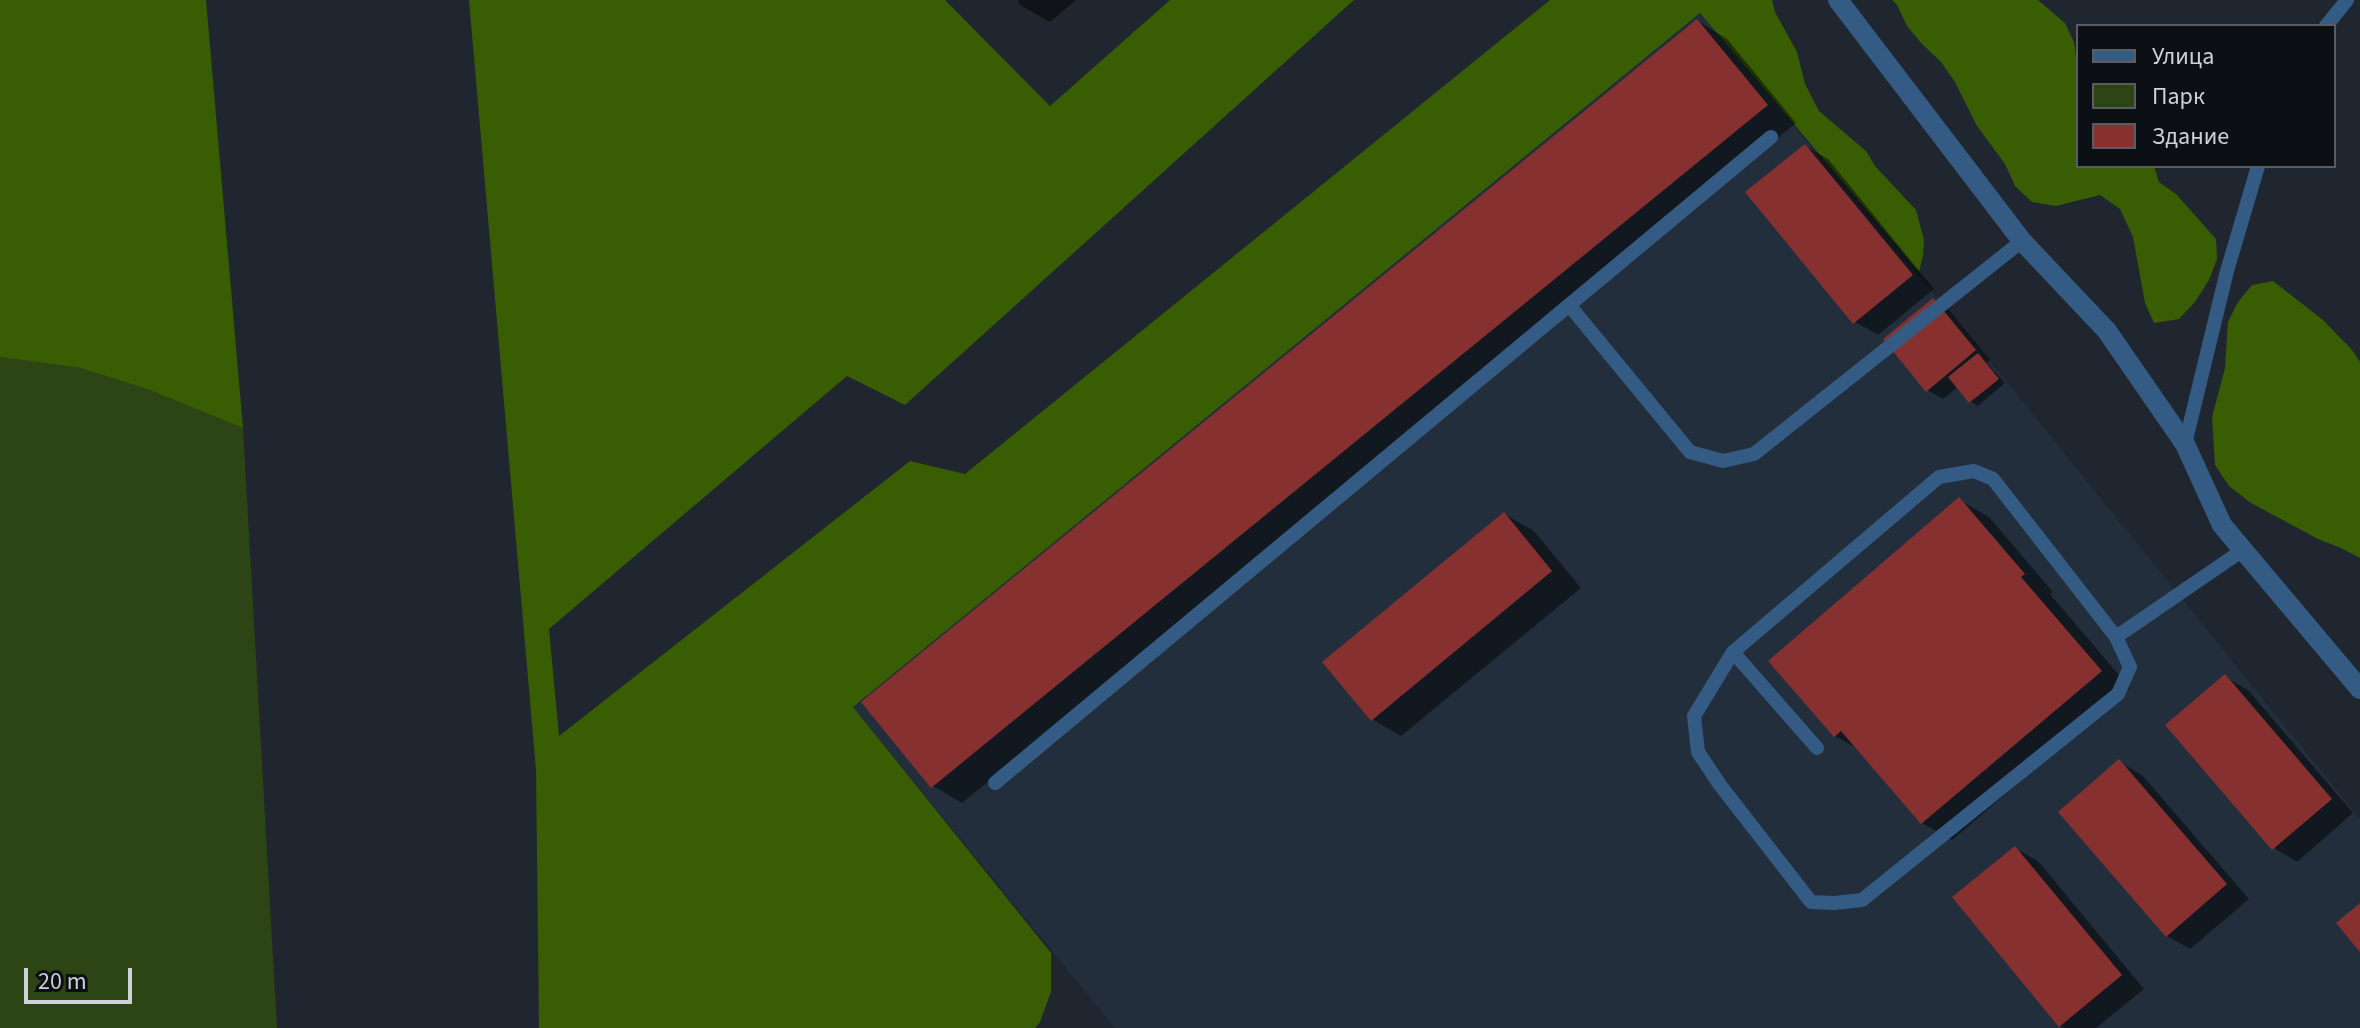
<!DOCTYPE html>
<meta charset="utf-8">
<style>
body{margin:0}
#map{position:relative;width:2360px;height:1028px;overflow:hidden;background:#1f2630;font-family:"Source Sans 3",sans-serif}
canvas{display:block}
.legend{position:absolute;left:2076px;top:24px;width:260px;height:144px;box-sizing:border-box;background:#0c0f13;border:2px solid #595d62;margin:0;padding:10px 14px;list-style:none;font-size:24px;color:#cdd2d9}
.legend li{display:flex;align-items:center;gap:16px;height:40px}
.legend b{width:40px;border:2px solid #595d62}
.scale{position:absolute;left:24px;top:968px;width:108px;height:36px;box-sizing:border-box;border:4px solid #cdd2d9;border-top:0;padding-left:10px;font-size:24px;line-height:28px;white-space:nowrap;color:#cdd2d9;-webkit-text-stroke:6px #0c0f13;paint-order:stroke}
</style>
<div id="map">
<canvas width="2360" height="1028"></canvas>
<ul class="legend">
<li><b style="height:10px;background:#345b83"></b>Улица</li>
<li><b style="height:22px;background:#2d4415"></b>Парк</li>
<li><b style="height:22px;background:#863130"></b>Здание</li>
</ul>
<div class="scale">20 m</div>
</div>
<script>
const g = document.querySelector('canvas').getContext('2d');
g.lineJoin = 'round';
function paint(path, color) { g.fillStyle = color; g.fill(path, 'evenodd'); }
const toPath = rows => new Path2D(rows.map(r => 'M' + r).join(''));
function stroke(path, color, width, dash) { g.strokeStyle = color; g.lineWidth = width; g.lineCap = dash ? 'butt' : 'round'; g.setLineDash(dash || []); g.stroke(path); }
paint(toPath([
 [1700,13,2006,381,2360,819,2360,1028,1115,1028,853,707]
]), '#232e3d');
paint(toPath([
 [0,357,80,368,147,389,243,428,277,1028,0,1028]
]), '#2d4415');
paint(toPath([
 [0,0,206,0,243,428,147,389,80,368,0,357],
 [469,0,945,0,1050,106,1170,0,1354,0,905,405,847,376,549,629,559,736,910,461,965,474,1550,0,1772,0,1775,12,1797,52,1805,84,1819,111,1866,151,1875,166,1916,210,1924,240,1923,256,1919,272,1700,13,853,707,1051,953,1051,992,1040,1022,1035,1028,539,1028,536,770],
 [1892,0,2038,0,2065,23,2074,42,2078,70,2078,166,2154,166,2159,182,2176,194,2216,239,2217,259,2209,280,2195,302,2179,319,2154,323,2145,303,2133,237,2120,209,2100,195,2056,206,2032,202,2015,186,2005,164,1977,126,1955,82,1941,62,1922,44,1907,26,1897,5],
 [2273,281,2323,320,2352,350,2360,362,2360,558,2341,548,2318,539,2251,503,2229,486,2215,465,2212,417,2225,368,2228,322,2238,302,2252,285]
]), '#385d03');
paint(toPath([
 [1017,0,1076,0,1050,22,1020,5],
 [1698,21,1727,39,1796,123,962,803,933,786],
 [1805,146,1828,159,1934,289,1878,335,1855,322],
 [1933,301,1949,310,1990,360,1987,363,2005,383,1978,406,1970,401,1958,387,1943,399,1927,390],
 [1959,500,1989,517,2053,592,2050,594,2130,688,1952,840,1922,823,1860,750,1835,736],
 [1504,514,1534,531,1581,588,1401,736,1372,719],
 [2225,677,2248,690,2353,813,2297,862,2274,848],
 [2119,762,2142,775,2249,899,2190,949,2167,936],
 [2015,848,2038,861,2144,989,2096,1028,2064,1028,2060,1026]
]), '#0007');
paint(toPath([
 [1697,19,1768,105,931,788,861,702],
 [1805,144,1913,275,1853,324,1745,192],
 [1933,298,1976,350,1926,392,1883,339],
 [1978,353,1999,379,1969,403,1948,377],
 [1959,497,2025,574,2021,577,2102,671,1921,824,1841,731,1834,737,1768,661],
 [1504,512,1552,571,1371,721,1322,662],
 [2225,674,2332,799,2272,850,2165,725],
 [2119,759,2227,884,2166,937,2058,812],
 [2015,846,2122,975,2059,1027,1952,897],
 [2360,903,2360,952,2336,923]
]), '#863130');
stroke(toPath([
 [2326,26,2347,0],
 [1569,305,1690,452,1723,461,1754,454,2022,241],
 [2185,444,2227,271,2258,166],
 [1733,652,1694,716,1698,752,1720,785,1811,902,1834,903,1862,900,2118,694,2130,667,2116,637],
 [1817,748,1733,652,1939,477,1974,471,1993,479,2116,637,2243,550],
 [995,783,1771,137]
]), '#345b83', 14);
stroke(toPath([
 [1838,0,2022,241,2107,331,2185,444,2222,525,2360,689]
]), '#345b83', 20);
</script>
